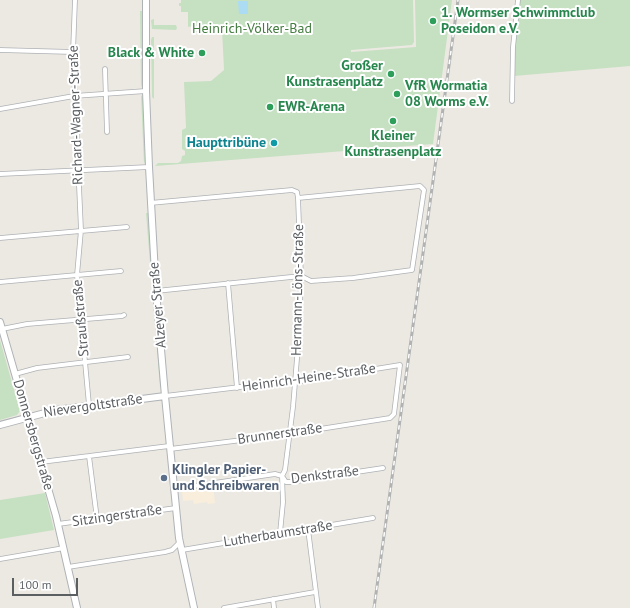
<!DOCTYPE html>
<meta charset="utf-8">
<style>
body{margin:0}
#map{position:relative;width:630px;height:608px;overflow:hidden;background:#ece9e3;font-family:"PT Sans",sans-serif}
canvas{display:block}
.scale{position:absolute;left:12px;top:578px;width:66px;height:18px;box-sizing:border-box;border:2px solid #5b5f62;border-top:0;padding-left:5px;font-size:12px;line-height:14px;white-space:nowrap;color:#5b5f62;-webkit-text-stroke:3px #fff;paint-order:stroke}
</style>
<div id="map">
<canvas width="630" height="608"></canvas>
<div class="scale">100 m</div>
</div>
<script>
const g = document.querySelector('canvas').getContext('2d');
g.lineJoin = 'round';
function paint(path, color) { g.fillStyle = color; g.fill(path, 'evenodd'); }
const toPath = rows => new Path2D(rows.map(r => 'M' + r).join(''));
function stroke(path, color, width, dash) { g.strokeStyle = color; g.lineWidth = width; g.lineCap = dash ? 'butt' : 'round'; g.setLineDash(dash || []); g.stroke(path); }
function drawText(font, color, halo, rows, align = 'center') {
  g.font = font + ' "PT Sans",sans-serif'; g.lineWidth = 4; g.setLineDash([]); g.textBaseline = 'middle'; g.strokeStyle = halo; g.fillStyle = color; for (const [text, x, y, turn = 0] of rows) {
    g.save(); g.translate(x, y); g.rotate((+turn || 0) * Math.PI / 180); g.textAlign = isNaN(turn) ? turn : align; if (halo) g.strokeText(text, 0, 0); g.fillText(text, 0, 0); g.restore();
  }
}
paint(toPath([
 [213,486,215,503,208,504,207,502,194,504,193,500,183,501,182,491]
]), '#f9eedb');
paint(toPath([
 [181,0,413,0,414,42,412,45,351,50,351,52,416,47,415,0,452,0,433,144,155,166,158,163,178,163,181,161,182,156,185,155,185,151,182,149,182,130,186,128,184,82,211,81,224,70,222,29,204,30,203,32,193,32,193,26,188,27,188,12,181,12,181,6,179,6,179,3,181,3],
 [519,0,630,0,630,66,514,76,515,45],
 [140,11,142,11,142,84,141,88],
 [154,19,154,25,176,25,177,28,176,30,152,29,151,20],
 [152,37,154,37,154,99,152,97,151,40],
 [141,95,143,98,145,161,144,164],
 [146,213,148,213,161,387,160,387],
 [0,340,20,411,17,415,0,420],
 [45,493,54,530,0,539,0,500]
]), '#c6e0c2');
paint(toPath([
 [238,1,248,1,248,14,239,14]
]), '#abdcf4');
const street = toPath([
 [75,0,73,52,81,230,77,275,89,405],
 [0,50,73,52],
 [105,69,107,132],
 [512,101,513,47,518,0],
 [0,109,74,96,146,91],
 [0,174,149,167],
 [150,203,292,190,297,192,298,198,420,186,424,190,412,270,353,278,311,281,301,276,156,291],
 [0,238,127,227],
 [0,282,121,271],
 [228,283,237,388],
 [2,329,27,324,122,316,124,315],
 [15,374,37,368,128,357],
 [165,396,290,381,295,382,400,365,394,414,390,418,282,435,170,449],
 [89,456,97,519],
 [41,462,169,446],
 [174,489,275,474,282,476,286,482,290,482,383,468],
 [58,524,176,508],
 [308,529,318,608],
 [280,533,283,502,282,476,285,470,293,407,299,334,301,276,298,198],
 [182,550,373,518],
 [0,559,64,548],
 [68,567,165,552,172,550,180,542],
 [273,599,274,608],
 [224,608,315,592]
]);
const secondary = toPath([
 [146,0,146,91,149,167,156,291,165,396,179,538,194,608],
 [0,322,56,516,77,608],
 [0,425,56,410,165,396]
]);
stroke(street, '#aeb1b4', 5.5);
stroke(secondary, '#afb3b6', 8);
stroke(street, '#fff', 4);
stroke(secondary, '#fff', 6);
const rail = toPath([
 [374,608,458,0]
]);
stroke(rail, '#b1b2b2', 3);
stroke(rail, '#fff', 1.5, [4.5]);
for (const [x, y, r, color] of [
 [433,21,4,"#2e9e5b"],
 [202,53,4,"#2e9e5b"],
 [391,74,4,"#2e9e5b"],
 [397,94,4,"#2e9e5b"],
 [270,107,4,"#2e9e5b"],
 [393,121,4,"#2e9e5b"],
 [274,143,4,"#0f9aa8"],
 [164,478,4,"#5c6f8a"]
]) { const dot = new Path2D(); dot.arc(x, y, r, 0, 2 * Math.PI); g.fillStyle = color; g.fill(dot); stroke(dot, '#fff', 1.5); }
drawText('bold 14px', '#27864d', '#fff', [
 ["1. Wormser Schwimmclub",441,13],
 ["Poseidon e.V.",441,29],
 ["Black & White",194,53,"right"],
 ["Großer",383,66,"right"],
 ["Kunstrasenplatz",383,82,"right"],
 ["VfR Wormatia",405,86],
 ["08 Worms e.V.",405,102],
 ["EWR-Arena",278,107],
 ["Kleiner",393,136,"center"],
 ["Kunstrasenplatz",393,152,"center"]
], 'left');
drawText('14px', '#437d3f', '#fff', [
 ["Heinrich-Völker-Bad",252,29]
]);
drawText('14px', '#5b5f62', '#fff', [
 ["Richard-Wagner-Straße",76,115,-92],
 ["Hermann-Löns-Straße",298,290,-89],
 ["Alzeyer Straße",158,305,-95],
 ["Straußstraße",81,318,-95],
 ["Heinrich-Heine-Straße",309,378,-8],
 ["Nievergoltstraße",93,406,-8],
 ["Brunnerstraße",280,434,-8],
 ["Donnersbergstraße",33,435,74],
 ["Denkstraße",325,475,-7],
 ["Sitzingerstraße",117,516,-8],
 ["Lutherbaumstraße",278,534,-9]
]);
drawText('bold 14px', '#0d838f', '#fff', [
 ["Haupttribüne",266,143]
], 'right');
drawText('bold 14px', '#4e5e75', '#fff', [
 ["Klingler Papier-",172,470],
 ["und Schreibwaren",172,486]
], 'left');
</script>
